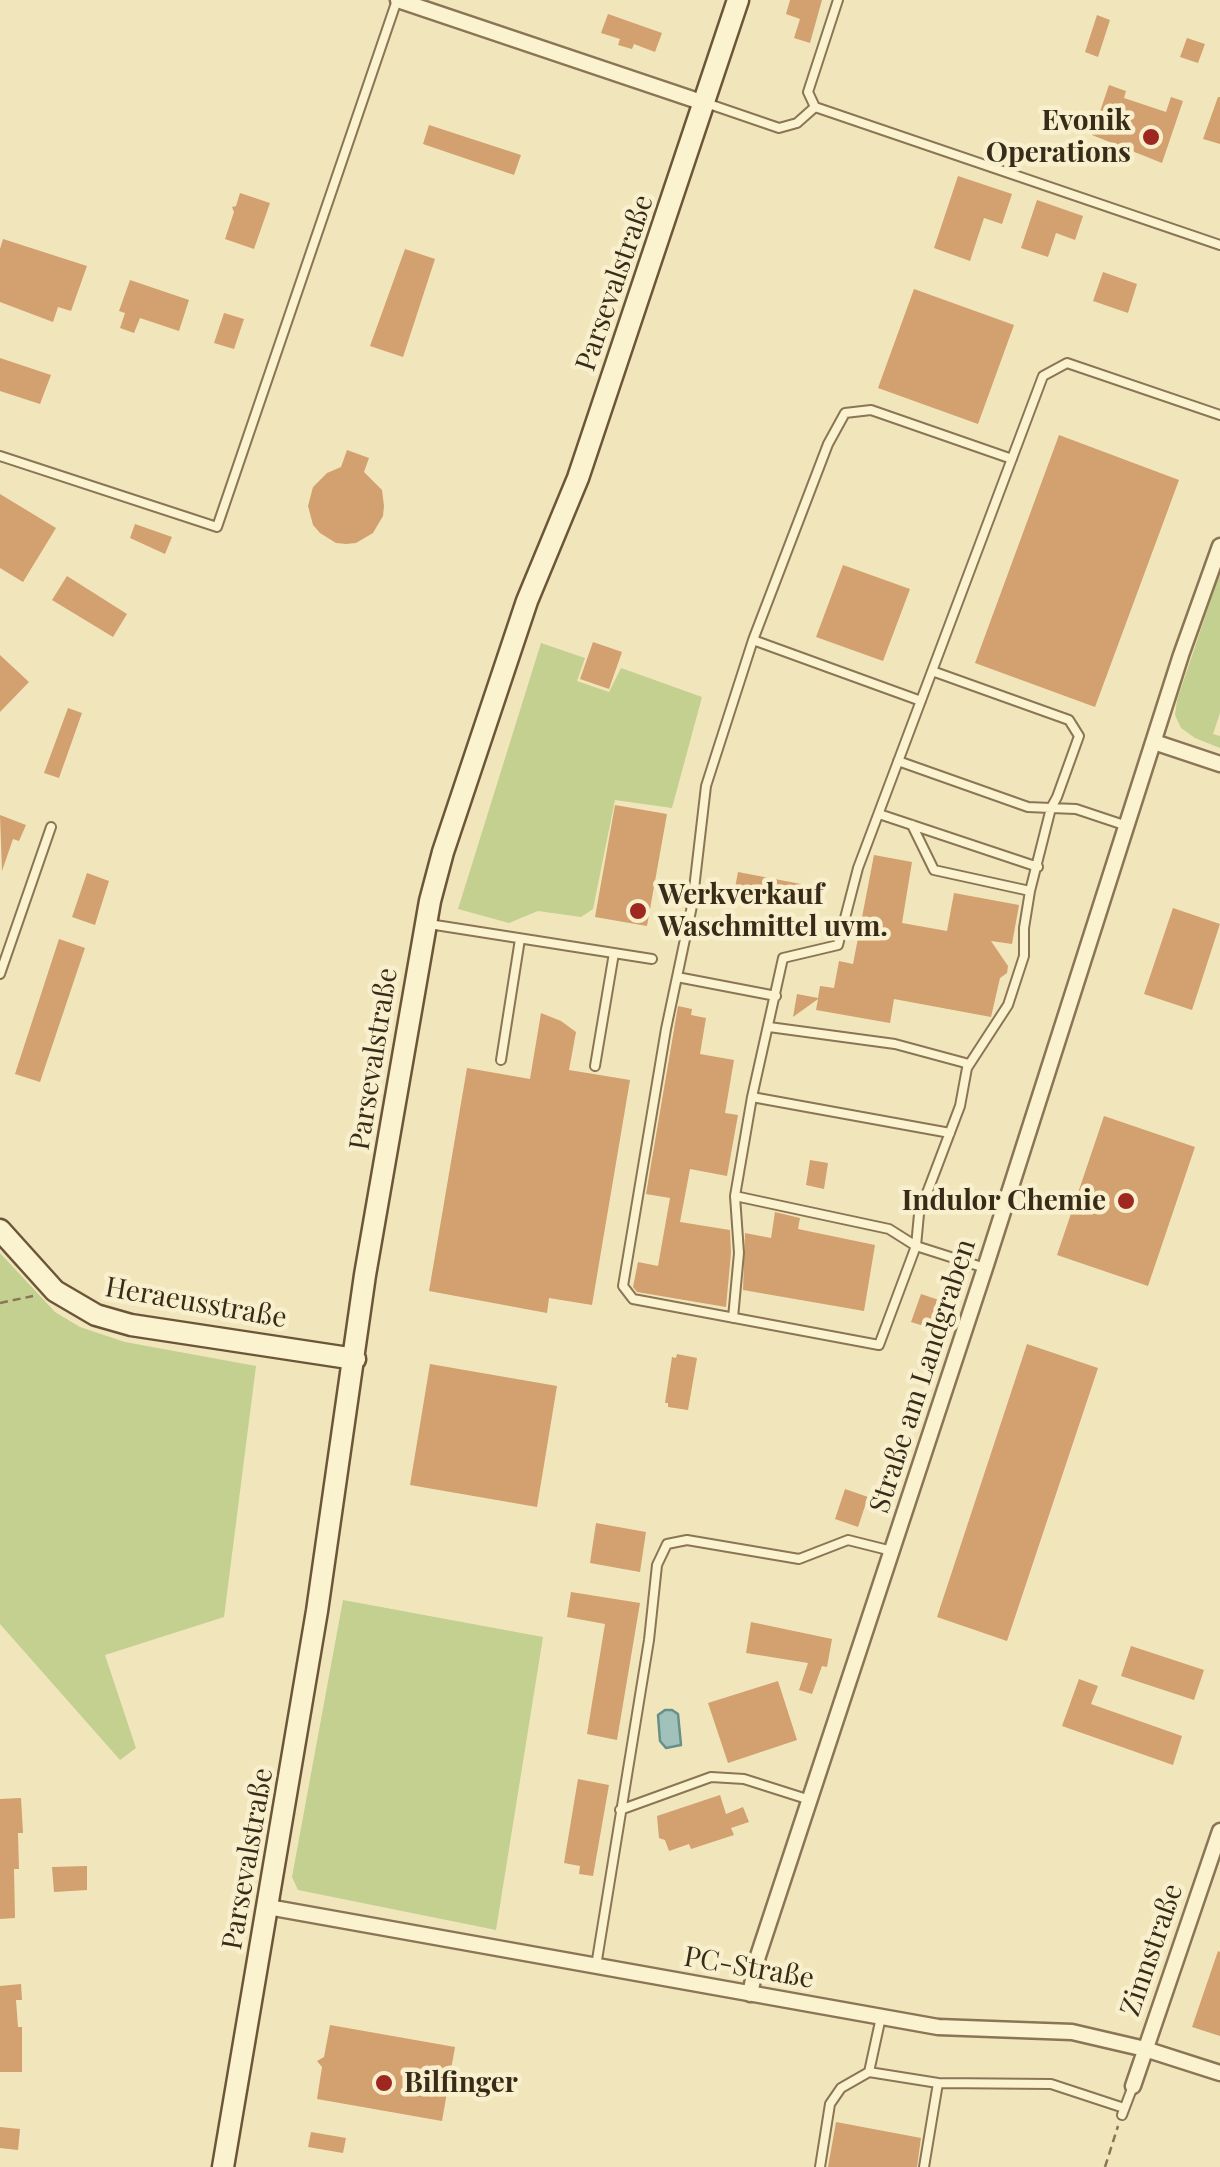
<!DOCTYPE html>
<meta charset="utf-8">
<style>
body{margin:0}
canvas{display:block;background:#f1e5bc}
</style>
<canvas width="1220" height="2167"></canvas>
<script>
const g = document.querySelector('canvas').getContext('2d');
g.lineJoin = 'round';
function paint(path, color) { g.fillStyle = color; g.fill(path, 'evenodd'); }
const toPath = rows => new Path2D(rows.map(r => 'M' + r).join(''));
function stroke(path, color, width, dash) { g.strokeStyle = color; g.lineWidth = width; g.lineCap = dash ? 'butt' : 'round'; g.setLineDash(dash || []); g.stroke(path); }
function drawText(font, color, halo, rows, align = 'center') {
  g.font = font + ' "Playfair Display",serif'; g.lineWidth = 9; g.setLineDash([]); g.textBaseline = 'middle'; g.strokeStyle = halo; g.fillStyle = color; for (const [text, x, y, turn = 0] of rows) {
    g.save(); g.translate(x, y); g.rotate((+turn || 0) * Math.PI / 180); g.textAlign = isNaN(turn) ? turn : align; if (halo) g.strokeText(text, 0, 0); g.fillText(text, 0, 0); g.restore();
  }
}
paint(toPath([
 [1220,573,1220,713,1213,734,1220,736,1220,748,1195,738,1181,728,1175,715,1177,700],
 [541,643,585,658,577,681,609,692,621,668,702,697,672,808,615,800,593,909,581,917,538,911,509,923,458,909],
 [0,1253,55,1312,80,1327,125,1342,256,1366,224,1617,105,1655,136,1748,120,1760,0,1624],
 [343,1600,543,1637,496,1930,298,1890,292,1877]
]), '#c3d090');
const water = toPath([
 [665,1710,672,1710,678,1714,681,1745,666,1748,660,1741,658,1715,665,1710]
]);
paint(water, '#a1c2bb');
stroke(water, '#679089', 2.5);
paint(toPath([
 [790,0,822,0,810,43,794,38,800,19,786,14],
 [608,14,662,33,655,52,634,44,632,49,618,45,620,39,601,33],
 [1097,15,1110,20,1098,57,1085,52],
 [1187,38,1205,44,1198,63,1180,57],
 [1109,85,1126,91,1124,98,1166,112,1171,97,1183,101,1162,163,1092,135],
 [1218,97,1220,97,1220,144,1203,139],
 [429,125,521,155,514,175,423,144],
 [958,176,1012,194,1002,224,984,218,970,261,934,248],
 [240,193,270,203,254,249,225,239,234,212,232,207,236,206],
 [1037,200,1083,216,1075,240,1056,233,1048,257,1021,248],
 [3,239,87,266,71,311,58,307,53,322,0,302,0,249],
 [405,249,435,259,403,357,370,346],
 [1103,272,1137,284,1128,313,1093,301],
 [130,280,189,300,179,331,140,318,134,333,120,328,125,313,119,311],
 [914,289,1014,325,978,424,878,388],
 [224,313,244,319,234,349,214,343],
 [0,358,51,375,40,404,0,391],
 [1059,435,1179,480,1095,707,975,663],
 [347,450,369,458,364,472,382,490,384,506,383,516,373,533,356,543,346,544,336,543,320,533,313,525,308,506,313,487,327,473,341,467],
 [0,494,56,528,23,582,0,568],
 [135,524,172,537,165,554,130,538],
 [843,565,910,589,883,661,816,637],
 [67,576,127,614,113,637,52,600],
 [593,642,622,652,609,689,580,679],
 [0,655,29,682,0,712],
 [68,708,82,713,59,778,44,773],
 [615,805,667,814,647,926,595,917],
 [0,815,26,825,19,841,13,839,2,871],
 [874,855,912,862,902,923,947,931,954,893,1019,905,1012,944,991,941,1008,966,1007,973,1000,978,991,1017,894,999,890,1023,816,1010,818,999,793,1017,797,994,818,998,820,986,834,988,839,961,853,964],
 [738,872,801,884,797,904,734,893],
 [87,873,109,881,95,925,72,917],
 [1173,908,1220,924,1192,1010,1144,994],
 [59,939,85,948,40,1082,15,1074],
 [678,1006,692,1009,691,1015,706,1018,700,1054,734,1060,725,1113,738,1115,727,1176,690,1169,680,1222,730,1230,731,1253,726,1307,637,1292,633,1287,638,1262,658,1266,670,1198,646,1194],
 [541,1013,561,1021,576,1032,569,1070,630,1080,592,1305,549,1298,547,1313,429,1291,467,1068,530,1079],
 [1104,1116,1195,1147,1148,1286,1057,1255],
 [810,1160,828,1163,824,1189,806,1185],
 [775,1212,800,1218,798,1229,875,1245,864,1311,743,1290,745,1233,771,1238],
 [921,1294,939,1300,930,1328,911,1322],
 [1027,1344,1098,1368,1007,1641,937,1617],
 [677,1354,697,1358,688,1410,668,1407,668,1403,665,1403,672,1357,676,1358],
 [430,1364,557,1386,537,1507,410,1485],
 [845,1489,868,1497,858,1527,835,1519],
 [596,1523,646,1532,640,1572,590,1563],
 [571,1592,640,1603,617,1740,587,1734,605,1624,567,1617],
 [751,1622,832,1639,827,1667,822,1666,812,1694,799,1690,808,1663,746,1653],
 [1131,1646,1204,1670,1194,1700,1121,1676],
 [1079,1679,1098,1686,1091,1704,1182,1736,1173,1765,1062,1726],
 [778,1681,797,1740,728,1763,708,1703],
 [578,1779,609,1785,593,1876,579,1874,580,1866,564,1863],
 [720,1795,726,1814,743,1807,749,1822,731,1828,734,1835,691,1849,689,1844,669,1851,665,1840,659,1838,657,1816],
 [21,1798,23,1833,18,1833,19,1869,14,1869,15,1918,0,1919,0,1799],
 [87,1866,87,1890,54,1892,52,1867],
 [1218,1951,1220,1952,1220,2036,1192,2027],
 [21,1984,22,2000,16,2000,18,2027,22,2027,22,2072,0,2072,0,1986],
 [330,2025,455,2047,442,2121,317,2099,322,2067,317,2061,324,2057],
 [836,2122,921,2138,917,2167,828,2167],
 [0,2127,20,2129,18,2150,0,2148],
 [311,2132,346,2138,343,2153,308,2147]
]), '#d3a06f');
const lane = toPath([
 [838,0,808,92,815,107,1220,245],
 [706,103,779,128,797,123,815,107],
 [0,456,217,527,397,0],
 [753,640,706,786,692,906,666,1029,623,1286,633,1299,879,1345,916,1246,919,1214,960,1106,967,1068,1008,1005,1024,956,1024,928,1030,891,934,870,912,825],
 [921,701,753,640,828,444,845,413,871,410,1012,459],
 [898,761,1028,807,1051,808,1057,797,1079,736,1069,720,932,671],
 [879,814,1038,867],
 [1030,891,1051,808,1076,809,1127,826],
 [429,924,652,959],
 [0,974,51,827],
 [677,977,776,996],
 [769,1027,895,1044,969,1064],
 [501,1060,520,939],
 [595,1066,614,953],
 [752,1097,950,1133],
 [735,1196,889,1229,916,1246,985,1268],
 [733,1318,739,1253,735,1196,752,1097,783,958,838,945,858,868,1043,376,1067,363,1220,415],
 [620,1810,711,1777,744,1779,810,1800],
 [596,1966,649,1640,657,1565,667,1544,687,1540,799,1559,848,1540,892,1551],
 [869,2072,881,2017],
 [938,2083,1051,2084,1124,2108],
 [1122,2115,1133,2086],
 [820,2167,830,2104,841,2088,869,2072,938,2083,924,2167]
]);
const street = toPath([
 [398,0,704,103],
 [1154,742,1220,764],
 [268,1907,938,2027,1072,2032,1145,2049,1220,2073],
 [750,1994,758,1956,985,1268,1181,655,1220,546],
 [1133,2086,1220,1831]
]);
const secondary = toPath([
 [0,1230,55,1291,96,1315,131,1325,355,1359],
 [223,2167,317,1611,365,1275,430,901,443,852,527,601,578,478,738,0]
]);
stroke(lane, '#8a7554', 12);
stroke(street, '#8a7554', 19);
stroke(secondary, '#6c5638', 25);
stroke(toPath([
 [0,1303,33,1296],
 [1105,2167,1118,2126]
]), '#8a7554', 2.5, [8, 5]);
stroke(lane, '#fbf2d0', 8);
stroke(street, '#fbf2d0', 14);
stroke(secondary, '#fbf2d0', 20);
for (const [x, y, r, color] of [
 [1151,137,10,"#9e2820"],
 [638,911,10,"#9e2820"],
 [1126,1201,10,"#9e2820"],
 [384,2083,10,"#9e2820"]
]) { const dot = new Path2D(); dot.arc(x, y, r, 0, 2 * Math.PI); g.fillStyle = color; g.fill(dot); stroke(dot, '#f8efcc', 4); }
drawText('bold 28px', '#382b1a', '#f8efcc', [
 ["Evonik",1131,121],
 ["Operations",1131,153],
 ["Werkverkauf",658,895,"left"],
 ["Waschmittel uvm.",658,927,"left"],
 ["Indulor Chemie",1106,1201],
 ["Bilfinger",404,2083,"left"]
], 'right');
drawText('28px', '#382b1a', '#f8efcc', [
 ["Parsevalstraße",615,283,-71],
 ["Parsevalstraße",374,1059,-81],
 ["Heraeusstraße",196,1303,10],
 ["Straße am Landgraben",923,1376,-72],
 ["Parsevalstraße",248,1859,-80],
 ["Zinnstraße",1152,1950,-71],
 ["PC-Straße",749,1968,10]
]);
</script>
